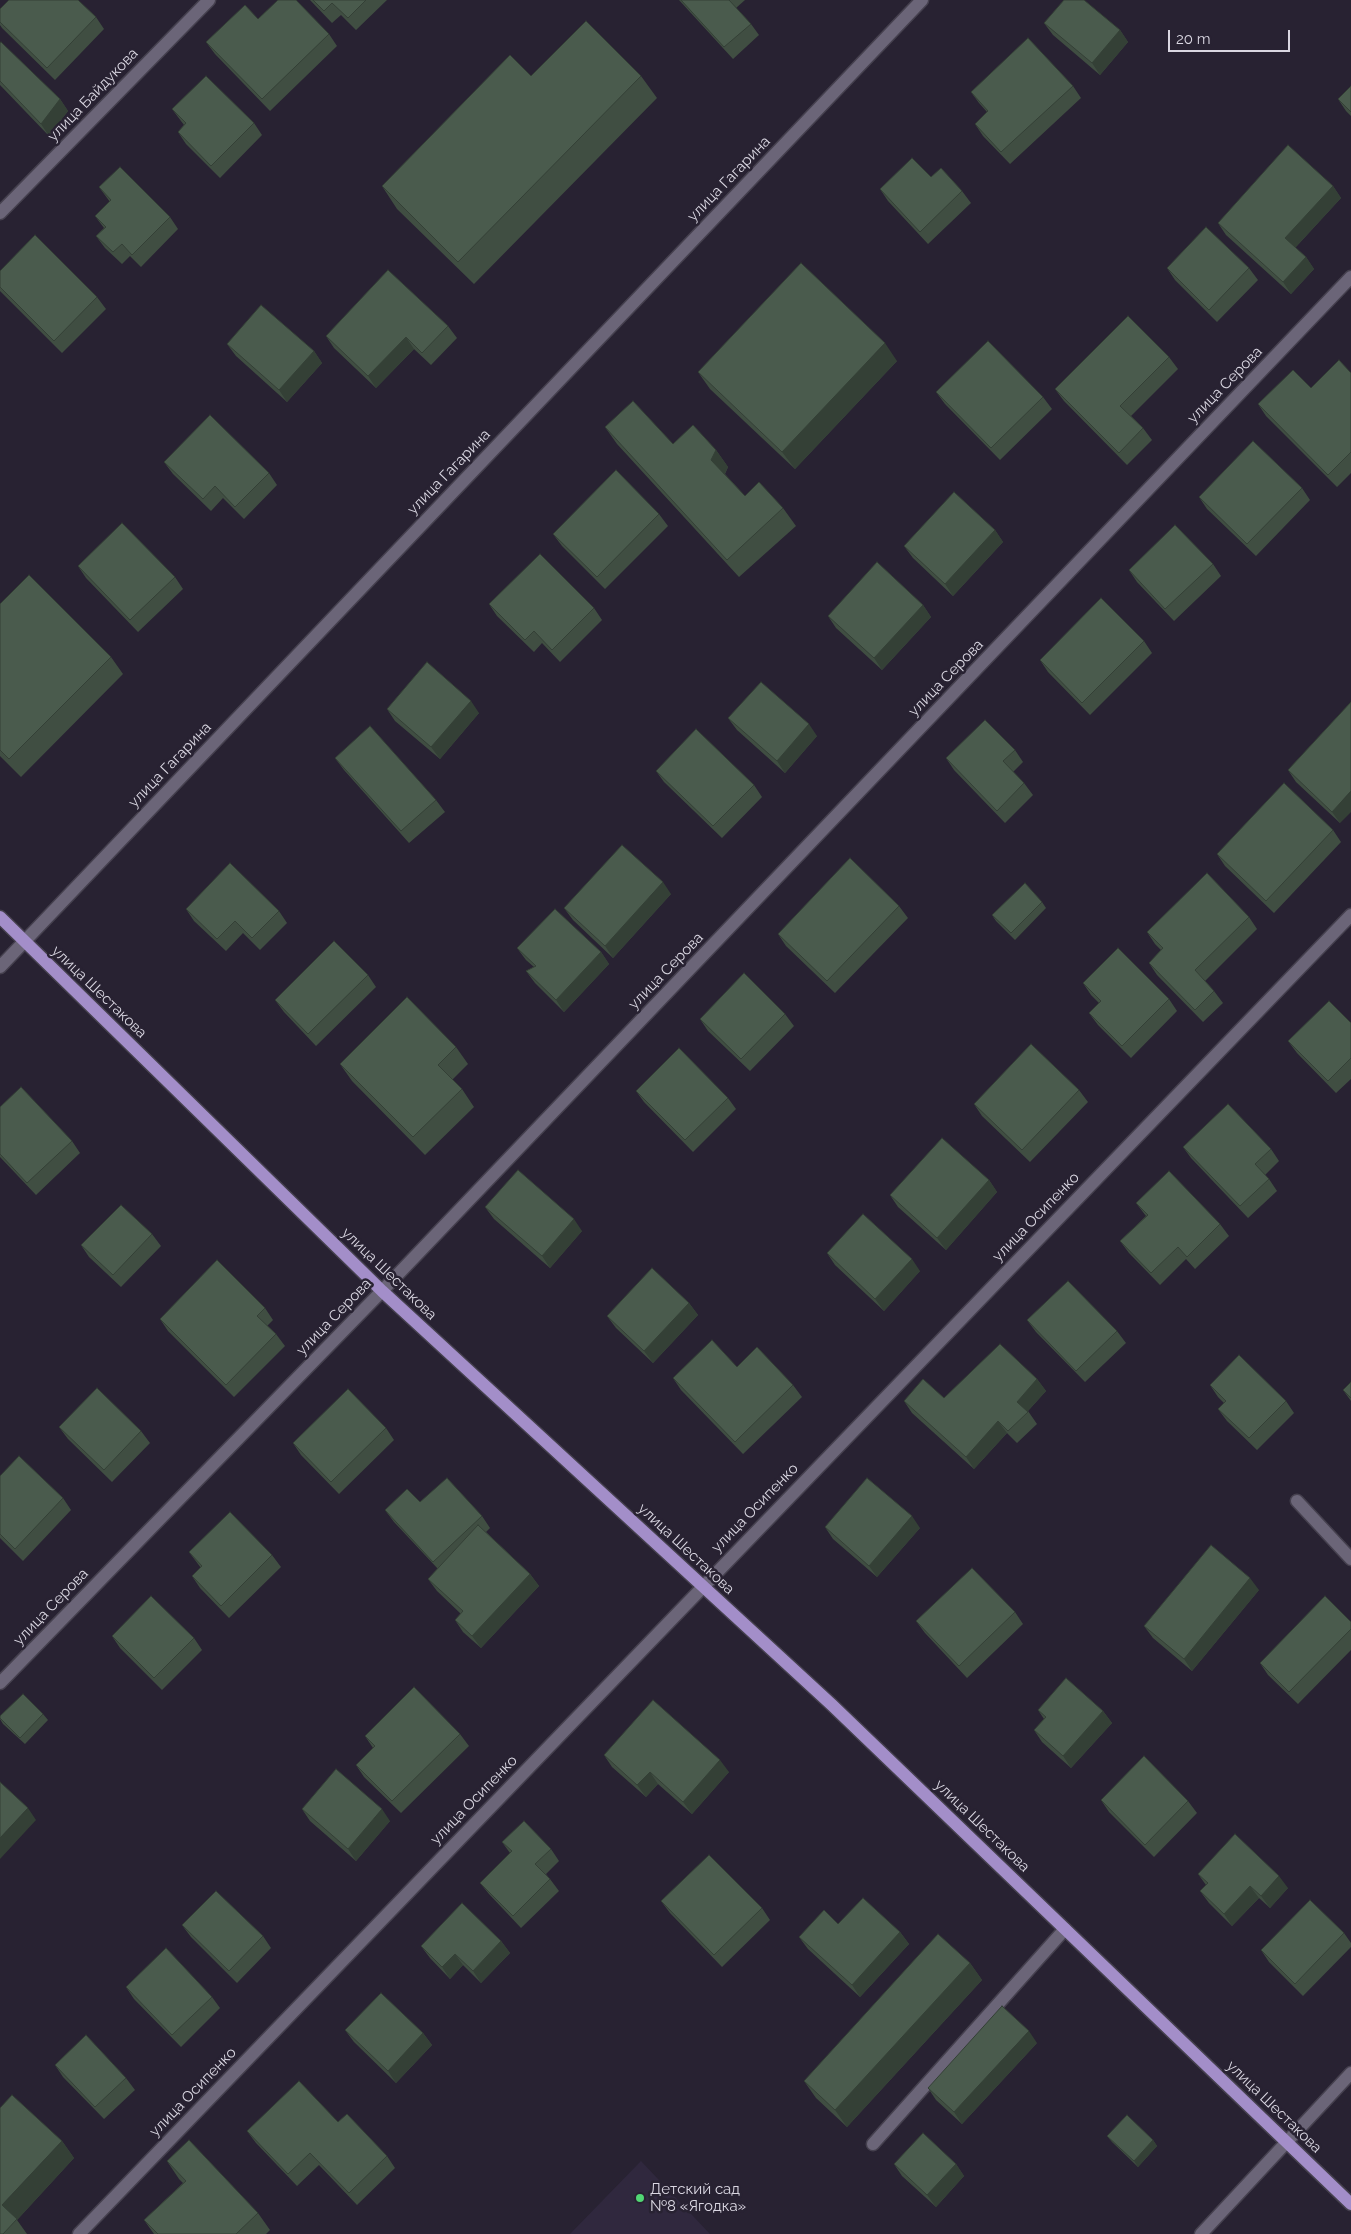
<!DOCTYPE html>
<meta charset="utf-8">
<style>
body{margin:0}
#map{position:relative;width:1351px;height:2234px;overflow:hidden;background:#282232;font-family:Raleway,sans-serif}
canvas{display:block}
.scale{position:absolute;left:1168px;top:30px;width:122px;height:22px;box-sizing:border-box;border:2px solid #dad7e2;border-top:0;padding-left:6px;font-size:15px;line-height:18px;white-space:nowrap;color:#dad7e2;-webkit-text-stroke:4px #282232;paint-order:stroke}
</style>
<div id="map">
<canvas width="1351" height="2234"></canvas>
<div class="scale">20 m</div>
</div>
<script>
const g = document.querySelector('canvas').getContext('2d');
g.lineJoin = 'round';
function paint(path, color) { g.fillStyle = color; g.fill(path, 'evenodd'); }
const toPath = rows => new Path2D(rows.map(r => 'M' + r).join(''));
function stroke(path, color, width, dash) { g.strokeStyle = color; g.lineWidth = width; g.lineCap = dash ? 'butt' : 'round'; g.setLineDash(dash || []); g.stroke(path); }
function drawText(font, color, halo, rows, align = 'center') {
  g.font = font + ' Raleway,sans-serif'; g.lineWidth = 5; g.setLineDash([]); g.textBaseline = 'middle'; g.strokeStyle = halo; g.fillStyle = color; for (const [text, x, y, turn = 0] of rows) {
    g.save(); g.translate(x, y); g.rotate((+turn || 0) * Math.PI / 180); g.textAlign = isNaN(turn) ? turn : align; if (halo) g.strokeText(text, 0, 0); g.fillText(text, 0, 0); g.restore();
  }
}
paint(toPath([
 [641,2161,710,2234,570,2234]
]), '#30283e');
const minor = toPath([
 [0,213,209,0],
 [0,967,922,0],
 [1297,1501,1351,1559],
 [0,1683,382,1291,1351,277],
 [873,2144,1065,1929],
 [79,2234,1351,915],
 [1201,2234,1351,2073]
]);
const major = toPath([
 [0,917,382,1291,832,1705,1351,2204]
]);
stroke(minor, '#45404e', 15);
stroke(major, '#45404e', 15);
stroke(minor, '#6b6578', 12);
stroke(major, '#a38ec9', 12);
paint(toPath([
 [310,0,387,0,356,30,341,15,332,23],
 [679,0,745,0,736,8,751,24,759,35,733,59],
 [0,9,96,17,104,29,55,80,2,28,0,25],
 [258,19,329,34,337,46,270,111,215,54,206,42],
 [1044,23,1120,30,1128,42,1100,75,1053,35],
 [0,43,60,99,68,111,49,136,0,85],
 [531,76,641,76,657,98,474,284,397,209,382,186],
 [1073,86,1081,98,1010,164,983,136,975,124,987,112,979,103,971,92],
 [1351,86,1351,116,1346,111,1338,99],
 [172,109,254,123,262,135,220,178,186,144,178,132,184,125],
 [931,177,962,191,971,203,928,244,888,201,880,189],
 [1333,186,1341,198,1295,248,1306,257,1314,269,1291,294,1226,235,1218,223],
 [99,187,170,217,178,229,141,267,130,256,122,264,105,248,96,236,104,228,95,216,110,202],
 [1167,268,1249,268,1258,280,1217,322,1175,280],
 [0,271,97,297,106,309,62,353,0,291],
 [448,326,457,338,431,365,414,349,376,388,334,348,326,336],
 [227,344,314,351,322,363,287,402,236,356],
 [1169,357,1178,369,1131,416,1143,428,1152,440,1127,465,1064,401,1055,389],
 [897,361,795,469,710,389,698,372],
 [1351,373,1351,473,1337,487,1266,416,1258,404,1311,388],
 [936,392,1043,397,1052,409,1000,460,945,404],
 [605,427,673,444,716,450,728,467,725,474,745,496,783,508,796,526,739,577,617,444],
 [164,462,269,473,277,485,244,519,223,498,211,511,173,474],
 [1302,488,1310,500,1256,556,1207,509,1199,497],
 [659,514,668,526,605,589,562,546,553,534],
 [995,530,1003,542,953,596,913,558,904,546],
 [1213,564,1221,576,1174,621,1137,582,1129,570],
 [78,566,175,577,183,589,138,632,86,578],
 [0,604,111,657,123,674,21,777,0,756],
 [489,604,594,608,602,620,560,662,542,643,534,652,497,616],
 [923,605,931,617,882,670,836,628,828,616],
 [1144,641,1152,653,1090,715,1048,672,1040,660],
 [1351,702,1340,823,1296,782,1288,770],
 [387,709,479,713,440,759,395,721],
 [728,718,817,736,785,773,737,730],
 [1015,750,1023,762,1013,772,1024,783,1033,795,1005,823,954,770,946,758],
 [335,758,436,800,445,812,409,843,344,770],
 [656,771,754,785,762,797,722,838,664,782],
 [1333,830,1341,842,1274,913,1225,866,1217,854],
 [671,894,613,958,573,920,564,908],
 [1042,902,1046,908,1015,940,996,921,992,915],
 [899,906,908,918,835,993,786,946,778,934],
 [186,909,279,911,287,923,260,950,243,933,226,951,194,921],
 [1249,917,1257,929,1205,981,1214,991,1223,1003,1203,1022,1157,975,1149,963,1161,950,1155,944,1147,932],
 [517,948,601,952,609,964,564,1012,535,983,526,971,534,967,526,960],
 [368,975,376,987,316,1046,284,1012,275,1000],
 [1083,983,1169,999,1177,1011,1131,1058,1098,1025,1089,1013,1099,1003,1091,995],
 [785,1014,794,1026,750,1071,708,1031,700,1019],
 [1351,1023,1351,1079,1336,1093,1297,1053,1288,1041],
 [456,1047,468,1064,452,1080,462,1089,474,1107,425,1155,352,1081,340,1064],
 [1079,1090,1088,1102,1030,1162,982,1116,974,1104],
 [636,1091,728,1098,736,1109,693,1152,644,1102],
 [0,1107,72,1141,80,1153,36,1195,0,1157],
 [1183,1147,1271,1149,1279,1161,1265,1175,1269,1179,1277,1191,1248,1218,1191,1158],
 [989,1180,997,1192,946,1250,898,1207,890,1195],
 [1136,1203,1220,1224,1229,1236,1195,1269,1186,1259,1160,1285,1129,1253,1120,1241,1146,1216],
 [485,1207,582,1231,550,1268,494,1219],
 [152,1234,161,1246,121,1287,89,1257,81,1245],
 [827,1253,920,1271,884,1311,835,1265],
 [689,1303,698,1315,653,1363,616,1328,607,1316],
 [265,1308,273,1320,267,1326,276,1334,285,1346,234,1397,168,1331,160,1319],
 [1027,1320,1117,1331,1126,1343,1085,1382,1036,1332],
 [737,1367,793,1385,802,1397,743,1454,681,1390,673,1378],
 [1037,1379,1046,1391,1028,1411,1037,1424,1017,1443,1007,1433,974,1469,912,1413,904,1401,944,1398],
 [1351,1382,1351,1401,1343,1390],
 [1210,1385,1286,1401,1294,1413,1257,1450,1227,1421,1218,1409,1224,1403,1218,1397],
 [59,1427,141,1431,150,1443,112,1482,68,1439],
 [386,1428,394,1440,339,1494,301,1455,293,1443],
 [0,1476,63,1498,71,1510,23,1561,0,1538],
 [420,1502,482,1516,490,1528,486,1532,530,1574,539,1586,481,1648,463,1632,455,1620,461,1614,437,1591,428,1579,438,1569,394,1522,385,1510],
 [825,1527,920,1528,877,1577,833,1539],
 [189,1552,272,1555,281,1567,229,1618,200,1588,192,1576,201,1568],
 [1259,1590,1192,1671,1153,1638,1144,1626],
 [1015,1612,1023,1624,967,1678,925,1633,916,1621],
 [1351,1622,1351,1650,1298,1704,1268,1675,1260,1663],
 [112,1636,194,1638,202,1650,162,1690,120,1648],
 [1038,1710,1103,1711,1112,1723,1071,1768,1042,1742,1034,1730,1044,1719],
 [43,1714,48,1720,25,1744,3,1724,0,1719],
 [460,1734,469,1746,401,1813,364,1777,356,1765,373,1748,365,1736],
 [604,1755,729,1772,692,1814,658,1784,646,1797,612,1767],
 [1101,1800,1188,1801,1197,1813,1154,1857,1109,1812],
 [302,1809,390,1821,356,1861,310,1821],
 [502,1842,551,1849,559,1861,546,1874,550,1879,559,1891,521,1928,489,1894,480,1883,510,1853],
 [1198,1874,1288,1888,1270,1908,1259,1898,1232,1926,1209,1903,1200,1891,1206,1885],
 [661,1901,762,1908,770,1920,722,1967,670,1913],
 [838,1924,900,1932,909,1944,860,1997,808,1949,799,1937],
 [182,1925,263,1936,271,1948,237,1983,191,1937],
 [1344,1933,1351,1943,1351,1947,1303,1996,1269,1962,1261,1950],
 [501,1941,510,1953,481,1983,463,1965,450,1979,430,1958,421,1946],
 [970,1963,982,1980,847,2127,816,2098,804,2081],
 [126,1987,212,1997,220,2008,181,2047,134,1999],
 [345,2030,423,2033,432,2045,396,2083,354,2042],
 [1037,2043,962,2124,936,2100,928,2088],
 [55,2065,126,2078,135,2090,104,2119,63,2077],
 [338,2122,387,2156,395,2168,357,2205,319,2165,297,2186,256,2143,247,2131],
 [1107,2136,1153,2140,1157,2146,1138,2167,1112,2142],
 [62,2141,74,2158,17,2220,27,2234,0,2234],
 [167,2161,258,2213,270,2230,266,2234,154,2234,144,2220,183,2183,179,2179],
 [894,2164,956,2164,964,2176,936,2207,902,2176]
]), '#404e42');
paint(toPath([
 [1120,30,1128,42,1100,75,1092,63],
 [60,99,68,111,49,136,41,124],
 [1333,186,1341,198,1293,250,1285,238],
 [1306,257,1314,269,1291,294,1283,282],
 [406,337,414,349,376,388,368,376],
 [885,343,897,361,795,469,782,452],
 [314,351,322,363,287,402,279,390],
 [716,450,728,467,723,477,711,460],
 [995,530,1003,542,953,596,945,584],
 [923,605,931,617,882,670,874,658],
 [471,701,479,713,440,759,431,747],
 [809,724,817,736,785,773,777,761],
 [1351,791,1351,812,1340,823,1332,812],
 [663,882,671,894,613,958,605,946],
 [601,952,609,964,564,1012,556,1000],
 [989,1180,997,1192,946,1250,937,1238],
 [574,1219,582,1231,550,1268,542,1256],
 [912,1259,920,1271,884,1311,875,1299],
 [689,1303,698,1315,653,1363,644,1351],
 [1037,1379,1046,1391,1025,1414,1017,1402],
 [998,1421,1007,1433,974,1469,966,1457],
 [912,1516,920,1528,877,1577,869,1566],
 [530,1574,539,1586,481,1648,472,1636],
 [1250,1578,1259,1590,1192,1671,1184,1659],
 [1103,1711,1112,1723,1071,1768,1063,1756],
 [720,1760,729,1772,692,1814,683,1802],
 [650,1772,658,1784,646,1797,637,1785],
 [28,1808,36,1820,0,1859,0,1838],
 [382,1809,390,1821,356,1861,348,1849],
 [1279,1876,1288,1888,1270,1908,1261,1896],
 [1250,1886,1259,1898,1232,1926,1224,1914],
 [900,1932,909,1944,860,1997,852,1985],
 [501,1941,510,1953,481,1983,473,1971],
 [455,1954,463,1965,450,1979,442,1967],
 [970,1963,982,1980,847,2127,835,2110],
 [1029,2031,1037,2043,962,2124,954,2112],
 [423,2033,432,2045,396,2083,388,2071],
 [1153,2140,1157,2146,1138,2167,1134,2161],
 [62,2141,74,2158,17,2220,2,2205],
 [956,2164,964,2176,936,2207,927,2195]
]), '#344036');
const building = toPath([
 [9,0,78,0,96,17,47,68,0,22,0,9,9,0],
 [278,0,296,0,329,34,262,99,206,42,245,5,258,19,278,0],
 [313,0,366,0,348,18,332,3,324,11,313,0],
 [681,0,729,0,751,24,724,47,681,0],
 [1064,0,1084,0,1120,30,1092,63,1044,23,1064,0],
 [586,21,641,76,458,262,382,186,510,55,531,76,586,21],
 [1028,38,1073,86,1001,152,975,124,988,111,971,92,1028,38],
 [1,42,60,99,41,124,0,81,0,43,1,42],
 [206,76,254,123,211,166,178,132,186,123,172,109,206,76],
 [1351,86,1351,112,1338,99,1351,86],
 [1288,145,1333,186,1285,238,1306,257,1283,282,1218,223,1288,145],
 [912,158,931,177,941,168,962,191,920,232,880,189,912,158],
 [120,167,170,217,132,255,122,244,113,252,96,236,106,227,95,216,111,200,99,187,120,167],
 [1206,227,1249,268,1209,310,1167,268,1206,227],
 [35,235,97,297,54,341,0,287,0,271,35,235],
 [801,263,885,343,782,452,698,372,801,263],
 [388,270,448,326,422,353,406,337,368,376,326,336,388,270],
 [261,305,314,351,279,390,227,344,261,305],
 [1128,316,1169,357,1120,406,1143,428,1119,453,1055,389,1128,316],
 [988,341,1043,397,991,448,936,392,988,341],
 [1339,360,1351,373,1351,452,1328,475,1258,404,1293,370,1311,388,1339,360],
 [633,401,673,444,693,425,716,450,711,460,745,496,759,482,783,508,727,560,605,427,633,401],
 [210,415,269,473,235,507,215,486,203,499,164,462,210,415],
 [1253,441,1302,488,1247,544,1199,497,1253,441],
 [616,470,659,514,597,577,553,534,616,470],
 [954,492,995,530,945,584,904,546,954,492],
 [122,523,175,577,130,620,78,566,122,523],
 [1175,525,1213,564,1165,609,1129,570,1175,525],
 [540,554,594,608,552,650,534,631,525,640,489,604,540,554],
 [877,562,923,605,874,658,828,616,877,562],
 [29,575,111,657,9,759,0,750,0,604,29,575],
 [1101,598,1144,641,1082,703,1040,660,1101,598],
 [427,662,471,701,431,747,387,709,427,662],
 [761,682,809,724,777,761,728,718,761,682],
 [1351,702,1351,791,1332,812,1288,770,1351,702],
 [985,720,1015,750,1003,761,1024,783,997,811,946,758,985,720],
 [370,726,436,800,401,831,335,758,370,726],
 [696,729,754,785,713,826,656,771,696,729],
 [1284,783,1333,830,1266,901,1217,854,1284,783],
 [622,845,663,882,605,946,564,908,622,845],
 [850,858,899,906,827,981,778,934,850,858],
 [230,863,279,911,252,938,235,921,217,939,186,909,230,863],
 [1207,873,1249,917,1195,970,1214,991,1195,1010,1149,963,1163,948,1147,932,1207,873],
 [1025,883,1042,902,1011,933,992,915,1025,883],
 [555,909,601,952,556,1000,526,971,536,966,517,948,555,909],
 [334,941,368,975,308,1034,275,1000,334,941],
 [1118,948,1169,999,1122,1046,1089,1013,1101,1001,1083,983,1118,948],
 [744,973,785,1014,741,1059,700,1019,744,973],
 [407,997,456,1047,438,1065,462,1089,413,1137,340,1064,407,997],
 [1329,1001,1351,1023,1351,1058,1328,1081,1288,1041,1329,1001],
 [1031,1044,1079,1090,1022,1150,974,1104,1031,1044],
 [679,1048,728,1098,685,1140,636,1091,679,1048],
 [21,1087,72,1141,27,1183,0,1154,0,1107,21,1087],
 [1228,1104,1271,1149,1255,1164,1269,1179,1240,1206,1183,1147,1228,1104],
 [942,1138,989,1180,937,1238,890,1195,942,1138],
 [518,1170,574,1219,542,1256,485,1207,518,1170],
 [1169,1171,1220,1224,1187,1257,1178,1247,1151,1273,1120,1241,1148,1215,1136,1203,1169,1171],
 [121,1205,152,1234,113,1275,81,1245,121,1205],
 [863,1214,912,1259,875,1299,827,1253,863,1214],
 [217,1260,265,1308,257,1316,276,1334,226,1385,160,1319,217,1260],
 [652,1268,689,1303,644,1351,607,1316,652,1268],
 [1068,1281,1117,1331,1076,1371,1027,1320,1068,1281],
 [712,1340,737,1367,757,1347,793,1385,735,1442,673,1378,712,1340],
 [1000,1344,1037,1379,1017,1402,1028,1412,1008,1431,998,1421,966,1457,904,1401,923,1379,944,1398,1000,1344],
 [1239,1355,1286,1401,1249,1438,1218,1409,1226,1401,1210,1385,1239,1355],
 [1351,1382,1351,1398,1343,1390,1351,1382],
 [97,1388,141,1431,104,1470,59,1427,97,1388],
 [348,1389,386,1428,331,1482,293,1443,348,1389],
 [19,1456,63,1498,15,1549,0,1534,0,1476,19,1456],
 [447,1478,482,1516,433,1562,385,1510,407,1489,420,1502,447,1478],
 [867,1478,912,1516,869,1566,825,1527,867,1478],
 [230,1512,272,1555,221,1606,192,1576,202,1566,189,1552,230,1512],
 [478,1525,530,1574,472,1636,455,1620,463,1611,428,1579,478,1525],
 [1211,1545,1250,1578,1184,1659,1144,1626,1211,1545],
 [972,1568,1015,1612,959,1666,916,1621,972,1568],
 [151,1596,194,1638,154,1678,112,1636,151,1596],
 [1325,1596,1351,1622,1351,1629,1289,1692,1260,1663,1325,1596],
 [1066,1678,1103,1711,1063,1756,1034,1730,1046,1717,1038,1710,1066,1678],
 [414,1687,460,1734,392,1801,356,1765,375,1746,365,1736,414,1687],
 [23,1694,43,1714,20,1738,0,1718,0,1716,23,1694],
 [653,1700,720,1760,683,1802,650,1772,637,1785,604,1755,653,1700],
 [1144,1756,1188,1801,1145,1845,1101,1800,1144,1756],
 [336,1769,382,1809,348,1849,302,1809,336,1769],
 [0,1782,28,1808,0,1838,0,1782],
 [524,1821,551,1849,535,1864,550,1879,513,1916,480,1883,512,1851,502,1842,524,1821],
 [1235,1834,1279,1876,1261,1896,1250,1886,1224,1914,1200,1891,1208,1883,1198,1874,1235,1834],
 [709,1855,762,1908,714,1955,661,1901,709,1855],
 [216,1891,263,1936,229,1971,182,1925,216,1891],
 [863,1898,900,1932,852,1985,799,1937,824,1910,838,1924,863,1898],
 [1310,1900,1344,1933,1295,1984,1261,1950,1310,1900],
 [462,1903,501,1941,473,1971,455,1954,442,1967,421,1946,462,1903],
 [938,1934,970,1963,835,2110,804,2081,938,1934],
 [166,1948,212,1997,172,2035,126,1987,166,1948],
 [381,1993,423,2033,388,2071,345,2030,381,1993],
 [1002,2006,1029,2031,954,2112,928,2088,1002,2006],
 [86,2035,126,2078,95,2107,55,2065,86,2035],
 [299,2081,338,2122,347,2114,387,2156,349,2193,310,2153,288,2174,247,2131,299,2081],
 [12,2095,62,2141,2,2205,17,2219,3,2234,0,2234,0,2108,12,2095],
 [1127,2115,1153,2140,1134,2161,1107,2136,1127,2115],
 [923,2133,956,2164,927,2195,894,2164,923,2133],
 [189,2140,258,2213,236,2234,158,2234,144,2220,186,2181,167,2161,189,2140]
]);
paint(building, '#4a5b4d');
stroke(building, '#344036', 1);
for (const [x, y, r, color] of [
 [640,2198,5,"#51d674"]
]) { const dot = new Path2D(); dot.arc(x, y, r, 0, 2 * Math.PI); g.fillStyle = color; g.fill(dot); stroke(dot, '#282232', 2); }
drawText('15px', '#dad7e2', '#282232', [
 ["улица Байдукова",93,95,-46],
 ["улица Гагарина",729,179,-46],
 ["улица Серова",1225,385,-46],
 ["улица Гагарина",449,472,-46],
 ["улица Серова",946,678,-46],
 ["улица Гагарина",170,765,-46],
 ["улица Серова",666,971,-46],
 ["улица Шестакова",99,992,44],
 ["улица Осипенко",1036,1217,-46],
 ["улица Шестакова",389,1274,44],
 ["улица Серова",334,1317,-46],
 ["улица Осипенко",755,1508,-46],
 ["улица Шестакова",686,1549,43],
 ["улица Серова",51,1607,-46],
 ["улица Осипенко",474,1800,-46],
 ["улица Шестакова",982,1826,44],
 ["улица Осипенко",193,2092,-46],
 ["улица Шестакова",1274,2107,44]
]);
drawText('15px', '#dad7e2', '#282232', [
 ["Детский сад",650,2189],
 ["№8 «Ягодка»",650,2206]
], 'left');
</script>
